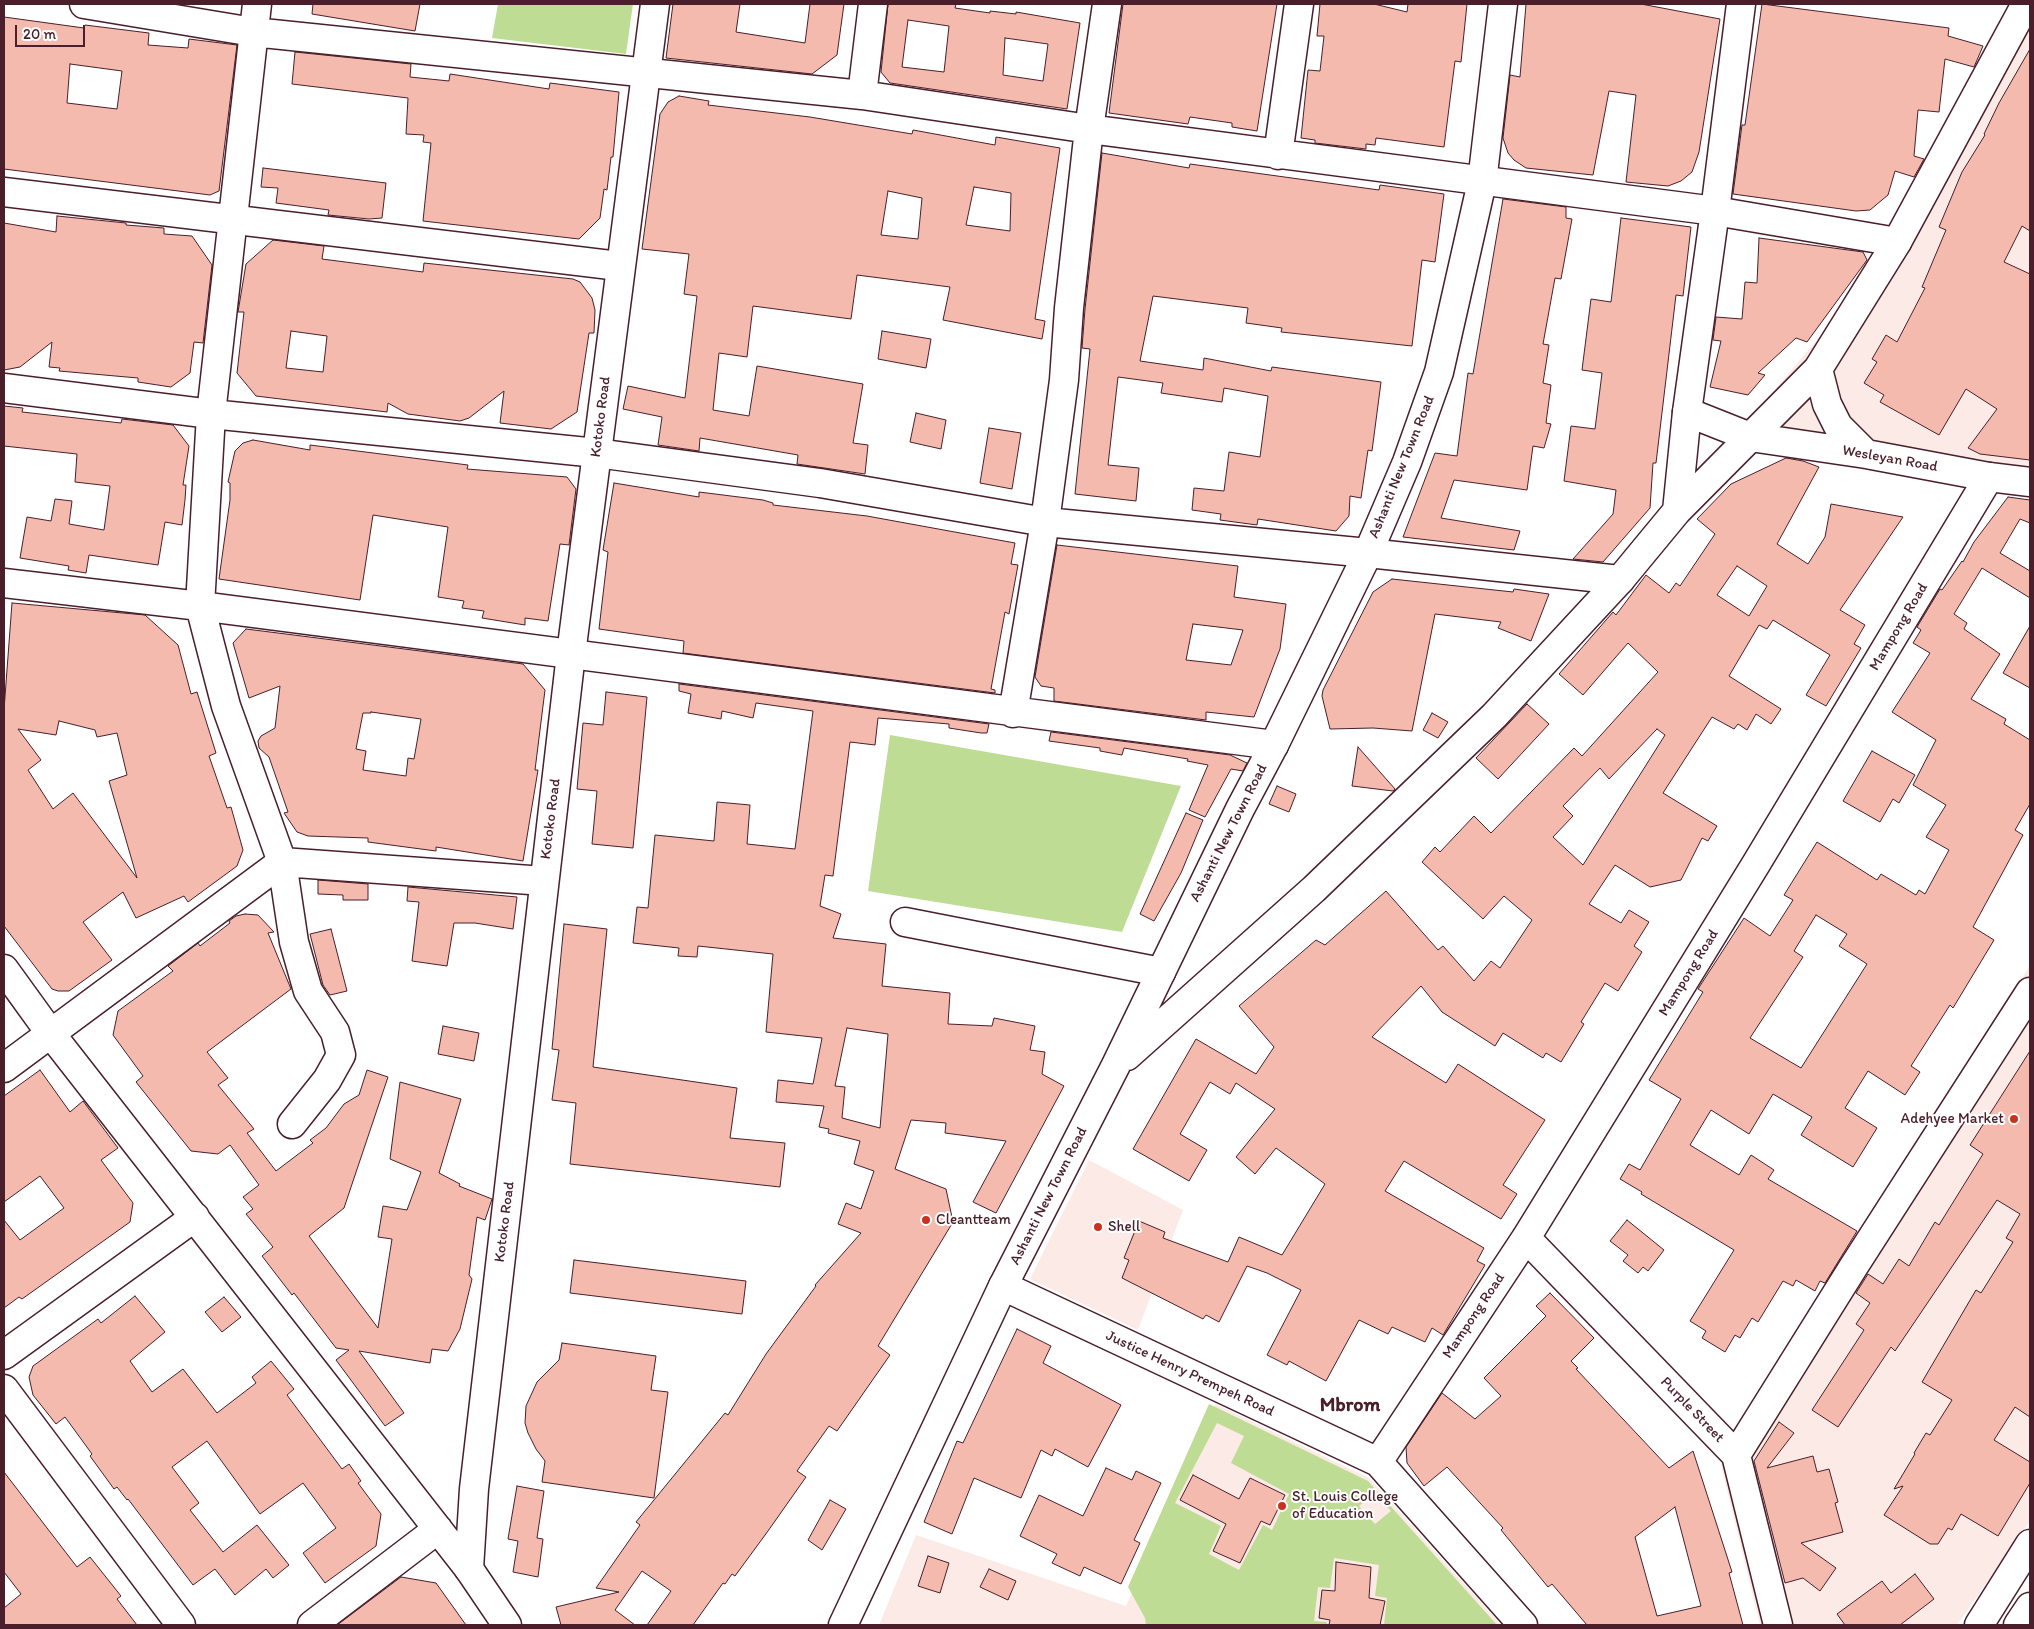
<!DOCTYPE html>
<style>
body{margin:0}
#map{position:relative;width:2034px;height:1629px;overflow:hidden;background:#fff;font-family:Itim,sans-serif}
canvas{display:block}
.frame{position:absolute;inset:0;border:5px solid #4a1f2b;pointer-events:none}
.scale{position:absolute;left:15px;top:25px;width:70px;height:22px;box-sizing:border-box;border:2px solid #4a1f2b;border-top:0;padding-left:6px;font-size:15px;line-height:18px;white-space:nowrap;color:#4a1f2b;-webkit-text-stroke:4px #fff;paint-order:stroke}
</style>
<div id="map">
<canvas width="2034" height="1629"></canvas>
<div class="frame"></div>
<div class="scale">20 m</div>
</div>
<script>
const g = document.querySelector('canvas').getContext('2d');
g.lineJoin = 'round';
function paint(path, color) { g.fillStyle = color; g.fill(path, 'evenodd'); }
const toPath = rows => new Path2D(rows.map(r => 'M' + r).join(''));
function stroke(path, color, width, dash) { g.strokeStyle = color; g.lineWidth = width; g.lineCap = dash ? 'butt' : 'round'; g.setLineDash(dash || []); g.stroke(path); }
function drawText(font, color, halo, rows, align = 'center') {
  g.font = font + ' Itim,sans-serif'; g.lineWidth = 4; g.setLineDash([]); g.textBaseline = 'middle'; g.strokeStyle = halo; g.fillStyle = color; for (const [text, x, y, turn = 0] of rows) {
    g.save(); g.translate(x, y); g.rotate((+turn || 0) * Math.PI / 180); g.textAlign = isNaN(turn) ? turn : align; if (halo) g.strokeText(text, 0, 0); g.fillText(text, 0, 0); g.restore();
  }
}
paint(toPath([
 [2030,4,2030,492,1749,420,1856,294],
 [2030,965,2030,1521,1957,1625,1760,1625,1721,1465,1800,1334],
 [1089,1160,1183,1210,1138,1330,1030,1279],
 [1215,1404,1369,1478,1501,1625,879,1625,916,1535,1126,1606]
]), '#fceae6');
paint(toPath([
 [498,4,633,4,626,54,492,38],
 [890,735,1181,786,1122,932,868,891],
 [1209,1404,1368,1481,1497,1625,1384,1625,1387,1598,1375,1596,1379,1565,1334,1558,1330,1588,1318,1587,1314,1621,1327,1622,1327,1625,1146,1625,1145,1618,1128,1587],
 [1217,1423,1244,1436,1231,1463,1289,1494,1272,1530,1263,1525,1239,1570,1209,1554,1221,1526,1175,1503],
 [1375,1493,1391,1511,1375,1524,1359,1506]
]), '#bfdc94');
const building = toPath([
 [313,4,420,4,415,31,312,14,313,4],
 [673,4,740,4,736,32,805,43,810,4,844,4,837,55,812,74,666,58,673,4],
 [888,4,956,4,955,8,990,13,990,11,1016,14,1016,12,1080,23,1067,109,890,83,881,72,888,4],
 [908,20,949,26,944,72,902,67,908,20],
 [1005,38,1048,44,1043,81,1003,75,1005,38],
 [1123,4,1277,4,1257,131,1232,127,1232,123,1190,117,1188,124,1109,113,1123,4],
 [1320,4,1374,4,1407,12,1408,4,1467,4,1461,62,1455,61,1444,147,1376,138,1375,145,1366,144,1366,149,1315,143,1315,140,1301,138,1308,70,1320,71,1324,36,1317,36,1320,4],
 [1526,4,1641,4,1720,19,1699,152,1692,172,1681,181,1668,186,1626,182,1636,95,1609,91,1593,175,1526,168,1514,160,1508,153,1503,138,1510,75,1520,77,1526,4],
 [1762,4,1949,28,1948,36,1983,46,1974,67,1945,59,1939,112,1918,110,1914,156,1924,159,1914,177,1895,171,1888,195,1870,210,1856,211,1733,194,1742,125,1745,125,1762,4],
 [4,17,84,28,85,25,149,33,148,45,188,48,189,39,237,45,219,191,210,195,4,169,4,17],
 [70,64,122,71,117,109,67,103,70,64],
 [2030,49,2030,231,2022,226,2004,262,2030,274,2030,460,1980,454,1968,448,1997,409,1966,389,1939,435,1880,402,1884,395,1864,383,1877,362,1872,359,1886,335,1897,342,1925,288,1922,287,1946,230,1939,227,1962,172,1985,135,1984,134,1999,103,2030,49],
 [295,52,411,64,410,77,449,81,450,74,549,89,550,83,619,92,613,157,611,157,607,190,604,189,600,218,579,239,423,221,431,143,423,142,424,135,406,134,408,98,292,84,295,52],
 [679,96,709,101,708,105,810,117,912,134,913,130,995,145,996,137,1060,148,1035,319,1045,321,1042,339,943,320,950,287,857,275,851,319,753,306,747,357,719,353,713,410,749,416,757,366,863,384,853,443,868,445,865,474,797,464,798,455,700,438,699,451,658,445,662,417,623,409,628,386,685,398,697,296,684,294,689,254,642,249,660,114,668,102,679,96],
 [974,187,1011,193,1010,231,966,225,974,187],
 [888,191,922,198,918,239,881,235,888,191],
 [1102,153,1189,168,1190,164,1379,190,1380,185,1444,194,1435,262,1422,260,1412,346,1281,332,1282,328,1246,323,1248,308,1153,296,1140,361,1203,370,1204,358,1271,371,1272,367,1381,382,1372,451,1368,450,1361,498,1350,496,1349,516,1336,531,1258,519,1257,525,1220,520,1221,514,1192,510,1194,488,1224,491,1229,452,1260,457,1268,396,1224,388,1222,402,1161,393,1163,383,1118,377,1108,465,1139,468,1136,501,1075,494,1090,349,1082,348,1085,309,1102,153],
 [263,168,386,183,382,218,369,219,328,215,329,210,276,203,278,188,261,187,263,168],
 [1503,199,1566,207,1566,218,1572,219,1561,279,1555,278,1543,344,1549,345,1543,383,1551,385,1546,423,1551,424,1544,448,1533,446,1527,490,1454,480,1441,518,1520,531,1514,550,1403,537,1435,453,1457,456,1468,373,1473,374,1503,199],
 [57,216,126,223,126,225,164,228,164,234,192,236,212,265,203,343,194,342,190,373,171,387,138,382,138,378,59,371,60,368,49,367,52,342,20,367,4,370,4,223,56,232,57,216],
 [1621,218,1691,227,1683,296,1676,295,1656,463,1653,463,1650,508,1603,562,1573,559,1613,514,1616,490,1564,481,1571,426,1595,429,1602,373,1582,370,1591,299,1611,302,1621,218],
 [1759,238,1863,252,1867,260,1807,342,1796,338,1758,373,1765,375,1748,395,1710,387,1721,341,1713,340,1716,317,1742,319,1745,282,1757,283,1759,238],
 [273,240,324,246,322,259,423,272,424,263,573,279,580,282,592,298,595,310,594,333,589,333,577,412,551,429,500,423,504,391,469,418,460,421,408,414,388,403,387,412,256,396,237,373,244,312,238,312,246,264,273,240],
 [291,331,327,336,323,372,286,368,291,331],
 [882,331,931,339,926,368,878,359,882,331],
 [4,406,23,408,22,412,121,423,122,419,173,425,189,446,183,485,186,485,185,500,182,525,165,522,158,565,89,555,86,573,68,570,69,566,20,558,27,517,51,521,55,499,72,501,69,524,104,530,110,486,75,482,77,454,4,446,4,406],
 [916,413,946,420,941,449,910,442,916,413],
 [989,428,1021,433,1012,489,980,483,989,428],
 [253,440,310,450,310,445,468,465,467,469,567,477,576,489,569,545,560,544,548,621,525,618,525,625,482,618,484,611,462,608,464,601,438,597,448,527,373,515,360,600,219,579,230,500,230,483,228,482,235,451,243,443,253,440],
 [1786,458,1803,461,1819,467,1777,544,1808,564,1825,537,1831,504,1903,517,1840,610,1865,625,1854,644,1861,648,1826,706,1806,695,1830,655,1773,620,1767,629,1759,625,1729,676,1781,709,1771,724,1756,714,1747,730,1738,724,1734,729,1712,717,1663,793,1717,826,1708,841,1702,838,1681,880,1650,887,1615,865,1589,904,1621,923,1629,910,1649,922,1634,946,1642,952,1618,991,1605,983,1581,1022,1584,1024,1561,1062,1546,1053,1543,1058,1503,1033,1495,1046,1442,1012,1421,986,1372,1037,1446,1083,1458,1064,1545,1120,1503,1185,1517,1194,1501,1219,1404,1161,1385,1191,1484,1248,1477,1261,1485,1265,1443,1335,1432,1328,1425,1342,1392,1327,1388,1334,1359,1320,1326,1381,1289,1361,1287,1365,1267,1355,1301,1290,1267,1273,1247,1266,1219,1322,1206,1315,1203,1319,1122,1278,1129,1260,1124,1258,1139,1221,1165,1232,1163,1238,1228,1262,1239,1237,1282,1255,1325,1184,1276,1148,1255,1174,1236,1157,1275,1109,1236,1083,1230,1094,1210,1082,1180,1134,1207,1150,1189,1181,1133,1149,1196,1039,1256,1074,1274,1047,1239,1006,1316,940,1325,945,1386,891,1438,950,1443,946,1474,981,1491,961,1500,968,1532,920,1504,896,1483,919,1422,862,1435,847,1440,852,1474,816,1491,833,1574,748,1582,756,1658,672,1628,643,1583,695,1559,674,1613,612,1616,615,1646,575,1669,593,1676,583,1680,586,1715,534,1697,519,1731,484,1786,458],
 [1737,566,1767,586,1749,616,1717,595,1737,566],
 [1657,729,1665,735,1583,865,1553,837,1573,816,1563,806,1600,768,1609,779,1657,729],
 [614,483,699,497,699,492,763,500,773,503,773,505,867,516,1015,543,1011,564,1018,565,1009,614,1005,612,991,689,995,690,995,693,683,653,684,641,599,629,608,552,603,550,614,483],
 [2008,497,2030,500,2030,523,2020,519,2000,553,2030,571,2030,598,1982,568,1954,614,1967,623,1964,629,2000,654,1971,699,2006,719,2004,724,2030,740,2030,804,2015,830,2023,835,1973,927,1994,940,1953,1008,1950,1005,1911,1066,1920,1072,1905,1095,1868,1071,1845,1108,1877,1128,1853,1167,1801,1135,1812,1117,1773,1094,1749,1134,1711,1110,1690,1145,1739,1175,1751,1155,1774,1170,1768,1179,1857,1231,1825,1283,1820,1281,1815,1291,1796,1280,1793,1286,1783,1281,1758,1322,1752,1318,1740,1338,1735,1335,1725,1352,1702,1338,1706,1331,1690,1321,1734,1250,1641,1194,1642,1192,1620,1179,1629,1164,1640,1170,1681,1099,1649,1080,1703,992,1698,989,1744,918,1770,936,1793,900,1784,895,1817,842,1877,880,1881,874,1916,895,1919,890,1925,894,1949,850,1926,837,1946,805,1913,785,1936,740,1892,712,1930,653,1913,643,1921,630,1917,627,1940,589,1942,590,1962,561,1963,562,1974,542,2008,497],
 [1816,915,1847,934,1839,946,1867,964,1801,1068,1750,1038,1803,957,1794,951,1816,915],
 [1057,545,1238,566,1234,597,1286,604,1280,649,1254,717,1206,712,1206,720,1054,701,1054,688,1041,686,1035,677,1057,545],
 [1193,624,1243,630,1231,665,1186,660,1193,624],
 [1392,579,1513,592,1514,589,1549,594,1531,641,1498,628,1501,622,1435,614,1412,731,1373,728,1330,729,1322,696,1323,690,1373,592,1392,579],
 [12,603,145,615,178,645,191,694,197,692,216,753,209,756,227,808,231,807,243,850,237,866,188,902,184,896,136,918,123,892,83,922,112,960,69,991,58,991,52,989,4,926,4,710,12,603],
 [59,721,95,730,97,737,117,733,127,775,109,781,137,878,73,793,53,809,28,770,41,760,18,729,56,735,59,721],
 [2030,626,2030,688,2003,673,2030,626],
 [246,629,523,664,545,690,535,770,538,770,523,861,436,847,436,851,368,842,368,838,308,836,297,832,284,813,288,812,269,757,259,748,258,741,261,736,275,728,280,686,249,698,233,643,246,629],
 [371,712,421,719,414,759,408,758,406,776,363,770,366,751,356,749,363,713,371,713,371,712],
 [679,684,989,724,987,733,981,733,949,728,949,724,878,718,875,745,850,742,833,876,825,875,820,906,841,914,833,938,886,944,882,986,950,993,948,1024,992,1026,994,1018,1035,1026,1030,1050,1045,1052,1042,1074,1064,1086,996,1213,973,1202,1006,1141,945,1133,946,1123,911,1120,895,1169,946,1189,953,1222,878,1346,890,1355,837,1431,829,1426,797,1471,806,1477,768,1531,735,1576,732,1574,725,1584,723,1583,693,1625,647,1625,671,1591,642,1571,615,1610,635,1625,561,1625,556,1607,619,1592,596,1588,640,1525,636,1522,725,1413,728,1415,766,1354,816,1286,815,1285,861,1233,838,1224,846,1203,861,1209,874,1171,854,1164,860,1141,828,1133,829,1129,819,1127,824,1106,776,1102,778,1080,813,1084,822,1038,766,1032,773,954,698,946,697,957,678,956,679,948,633,943,637,907,648,908,655,835,714,841,717,802,750,805,747,844,795,849,813,711,756,703,753,718,722,711,721,719,688,713,691,694,679,691,679,684],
 [847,1028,888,1034,880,1128,842,1118,845,1087,835,1086,847,1028],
 [606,692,647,697,633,848,592,844,597,791,577,789,583,723,603,725,606,692],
 [1527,704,1549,724,1498,779,1476,758,1527,704],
 [1432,713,1448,722,1438,738,1423,730,1432,713],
 [1051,732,1230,755,1247,763,1243,771,1231,769,1205,817,1189,810,1208,765,1187,761,1188,759,1124,748,1122,755,1100,751,1100,748,1049,741,1051,732],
 [1358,747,1395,789,1393,791,1352,786,1358,747],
 [1872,751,1915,775,1899,803,1893,799,1880,822,1843,801,1872,751],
 [1277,786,1296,794,1289,812,1269,804,1277,786],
 [1186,813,1203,820,1181,873,1154,921,1140,914,1186,813],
 [318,880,368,884,368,900,343,900,343,895,318,894,318,880],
 [408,887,517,897,513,929,475,923,454,923,447,966,412,961,419,902,407,901,408,887],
 [245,914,258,915,274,932,268,933,291,989,207,1052,228,1078,218,1085,254,1129,247,1133,276,1171,313,1143,310,1140,326,1128,344,1104,359,1095,367,1070,388,1077,344,1208,309,1236,378,1328,392,1239,378,1237,383,1206,407,1210,421,1172,390,1159,400,1082,461,1099,439,1173,460,1184,459,1186,492,1199,485,1220,477,1217,469,1275,472,1279,460,1329,448,1351,432,1349,430,1363,359,1351,404,1413,385,1426,336,1360,349,1350,336,1348,294,1293,292,1295,262,1256,273,1247,246,1214,253,1209,243,1197,259,1185,230,1145,218,1154,191,1151,136,1082,143,1076,113,1035,118,1011,173,971,168,966,198,943,200,946,230,923,229,921,236,916,245,914],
 [564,924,607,929,593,1067,737,1088,730,1138,785,1143,780,1187,570,1164,576,1103,552,1100,559,1050,552,1049,564,924],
 [331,929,347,991,330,995,323,985,310,934,331,929],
 [443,1026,479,1033,474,1061,438,1054,443,1026],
 [2030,1051,2030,1417,2015,1407,1994,1440,2030,1462,2030,1483,1998,1536,1961,1514,1952,1530,1948,1528,1938,1544,1930,1544,1884,1515,1903,1486,1894,1489,1915,1454,1914,1453,1926,1433,1930,1435,1952,1400,1922,1382,1976,1290,1981,1293,2013,1242,2006,1238,2020,1214,1997,1200,1895,1351,1891,1347,1838,1427,1812,1410,1864,1330,1856,1324,1870,1303,1856,1293,1868,1274,1883,1284,1899,1259,1909,1266,1935,1222,1939,1225,1983,1154,1970,1145,2030,1051],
 [40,1070,70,1112,83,1101,118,1148,101,1160,133,1203,130,1222,22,1299,19,1297,4,1308,4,1220,20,1240,64,1208,40,1176,4,1202,4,1096,40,1070],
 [1627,1220,1664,1250,1648,1271,1643,1267,1638,1273,1623,1261,1628,1255,1610,1241,1627,1220],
 [574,1260,746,1281,742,1314,570,1293,574,1260],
 [1550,1293,1594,1338,1571,1361,1578,1368,1576,1369,1669,1468,1693,1451,1732,1572,1729,1573,1743,1625,1587,1625,1552,1584,1548,1587,1501,1530,1503,1528,1447,1467,1424,1486,1407,1463,1406,1447,1442,1393,1475,1419,1501,1396,1484,1378,1546,1316,1536,1306,1550,1293],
 [1675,1507,1701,1606,1657,1616,1635,1537,1675,1507],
 [135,1296,165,1332,130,1361,152,1392,183,1369,217,1413,256,1383,252,1377,271,1361,294,1389,287,1395,342,1469,349,1464,361,1481,358,1483,381,1514,376,1546,325,1583,303,1553,336,1528,303,1483,260,1514,207,1441,172,1467,199,1503,190,1510,223,1552,257,1525,289,1565,273,1578,266,1569,235,1595,215,1569,193,1585,128,1499,127,1500,117,1487,114,1489,90,1456,92,1454,65,1417,56,1424,33,1395,29,1377,33,1366,98,1319,101,1323,135,1296],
 [224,1297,241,1317,222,1332,205,1312,224,1297],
 [1017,1329,1051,1346,1043,1363,1121,1405,1088,1467,1055,1449,1052,1456,1041,1450,1021,1498,974,1478,952,1534,924,1522,957,1441,963,1443,1017,1329],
 [562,1343,656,1356,651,1390,668,1392,654,1498,542,1482,545,1461,536,1449,528,1433,525,1423,526,1406,537,1382,559,1360,562,1343],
 [1779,1422,1794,1433,1767,1468,1813,1456,1817,1472,1829,1469,1838,1502,1835,1503,1843,1532,1801,1543,1836,1568,1820,1591,1803,1578,1785,1583,1754,1461,1779,1422],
 [1106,1468,1132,1480,1136,1471,1161,1483,1134,1540,1140,1543,1121,1584,1084,1567,1080,1576,1052,1563,1057,1554,1020,1536,1039,1495,1083,1516,1106,1468],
 [4,1472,77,1567,90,1557,121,1596,117,1599,137,1625,4,1625,4,1608,21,1594,4,1572,4,1472],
 [1193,1475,1239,1499,1250,1478,1285,1495,1270,1525,1261,1521,1240,1563,1213,1551,1226,1524,1180,1500,1193,1475],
 [517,1486,544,1491,537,1538,543,1539,538,1577,513,1572,518,1541,508,1539,517,1486],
 [830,1500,846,1509,822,1550,808,1540,830,1500],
 [928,1556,949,1563,940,1593,918,1586,928,1556],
 [1336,1562,1371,1567,1369,1598,1385,1601,1380,1625,1329,1625,1330,1620,1319,1618,1322,1590,1335,1591,1336,1562],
 [989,1569,1016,1581,1008,1600,980,1587,989,1569],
 [1915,1574,1934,1599,1900,1625,1845,1625,1837,1614,1882,1581,1891,1593,1915,1574],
 [401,1577,436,1583,466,1625,337,1625,401,1577]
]);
paint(building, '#f4baad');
stroke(building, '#4a1f2b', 1);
const street = toPath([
 [84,4,253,32,862,95,1089,129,1715,211,1897,242],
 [257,4,211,414,200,606,226,706,282,862,294,942,308,991,335,1032,341,1055,327,1080,292,1124],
 [862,95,873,4],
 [1278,155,1299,4],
 [4,192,619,266],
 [4,388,211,414,597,453,820,483,1045,522,1368,553,1620,580],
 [1687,412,1715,211,1741,4],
 [4,583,200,606,1274,745],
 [1013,713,1045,522,1064,380,1069,308,1089,129,1107,4],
 [905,922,1161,972],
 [4,969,51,1034,469,1569,507,1625],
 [4,1068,282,862,544,881],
 [1526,1238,1736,1455,1778,1625],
 [1003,1286,1378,1462,1523,1625],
 [4,1355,195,1217],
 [4,1389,181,1625],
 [1736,1455,1854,1266,2030,992],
 [1378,1462,1526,1238,1756,864,1989,477],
 [312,1625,438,1529]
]);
const secondary = toPath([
 [1818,369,1827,404,1838,426,1866,454],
 [1677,511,1687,412,1750,437,1866,454,1989,477,2030,482],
 [1127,1056,1314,889,1494,716,1620,580,1677,511,1818,369,1897,242,2026,4],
 [469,1569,474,1489,571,654,655,4],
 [843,1625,1003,1286,1116,1065,1240,809,1274,745,1368,553,1407,462,1439,372,1482,182,1503,4],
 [1979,1625,2030,1544],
 [2018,1625,2030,1607]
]);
stroke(street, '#4a1f2b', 31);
stroke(secondary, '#4a1f2b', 31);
stroke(street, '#fff', 28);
stroke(secondary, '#fff', 28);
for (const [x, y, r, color] of [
 [2014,1119,5,"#c8321e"],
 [926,1220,5,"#c8321e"],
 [1098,1227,5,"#c8321e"],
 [1282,1506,5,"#c8321e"]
]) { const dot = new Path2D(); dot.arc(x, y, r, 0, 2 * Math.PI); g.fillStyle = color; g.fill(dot); stroke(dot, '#fff', 2); }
drawText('15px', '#4a1f2b', '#fff', [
 ["Kotoko Road",601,417,-83],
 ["Wesleyan Road",1890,459,10],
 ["Ashanti New Town Road",1402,467,-68],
 ["Mampong Road",1899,627,-59],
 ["Kotoko Road",551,819,-83],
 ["Ashanti New Town Road",1229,833,-63],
 ["Mampong Road",1689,973,-58],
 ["Ashanti New Town Road",1049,1196,-63],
 ["Kotoko Road",505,1222,-83],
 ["Mampong Road",1474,1316,-56],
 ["Justice Henry Prempeh Road",1190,1374,25],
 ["Purple Street",1692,1410,46]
]);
drawText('15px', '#4a1f2b', '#fff', [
 ["Adehyee Market",2004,1119,"right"],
 ["Cleantteam",936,1220],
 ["Shell",1108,1227],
 ["St. Louis College",1292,1497],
 ["of Education",1292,1514]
], 'left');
drawText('bold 20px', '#4a1f2b', '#fff', [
 ["Mbrom",1350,1406]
]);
</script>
